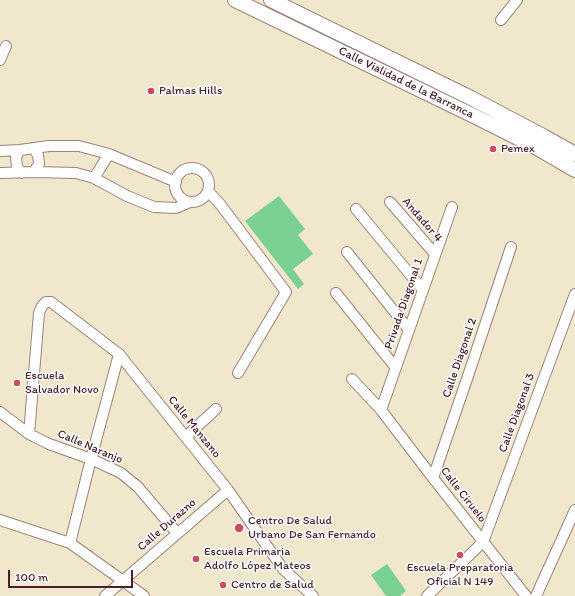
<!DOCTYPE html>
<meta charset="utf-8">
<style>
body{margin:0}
#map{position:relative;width:575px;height:596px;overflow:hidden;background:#f0e7cc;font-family:Itim,sans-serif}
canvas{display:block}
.scale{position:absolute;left:8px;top:570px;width:125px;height:18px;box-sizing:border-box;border:2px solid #4a1f2b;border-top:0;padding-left:5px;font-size:12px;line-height:14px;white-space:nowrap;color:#4a1f2b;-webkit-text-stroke:3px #fff;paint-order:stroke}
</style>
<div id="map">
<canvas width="575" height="596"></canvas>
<div class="scale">100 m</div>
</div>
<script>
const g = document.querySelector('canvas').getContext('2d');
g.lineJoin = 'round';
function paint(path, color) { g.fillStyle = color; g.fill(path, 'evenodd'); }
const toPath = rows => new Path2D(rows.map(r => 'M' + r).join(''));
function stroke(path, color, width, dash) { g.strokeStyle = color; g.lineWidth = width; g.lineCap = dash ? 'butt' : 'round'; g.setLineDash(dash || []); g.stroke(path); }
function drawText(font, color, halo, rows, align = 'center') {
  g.font = font + ' Itim,sans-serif'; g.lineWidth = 3; g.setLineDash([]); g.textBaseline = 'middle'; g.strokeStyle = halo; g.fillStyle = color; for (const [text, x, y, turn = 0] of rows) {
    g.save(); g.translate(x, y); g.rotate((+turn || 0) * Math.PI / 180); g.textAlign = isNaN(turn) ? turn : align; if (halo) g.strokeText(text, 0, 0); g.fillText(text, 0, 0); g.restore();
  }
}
paint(toPath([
 [279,196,305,229,298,235,313,254,293,269,304,284,298,289,245,221],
 [387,564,406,591,400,596,386,596,371,575]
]), '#7bd094');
const street = toPath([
 [501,20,517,0],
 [0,60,6,46],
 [33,148,38,155,39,164,34,172],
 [20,150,16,157,17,167,22,173],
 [0,151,20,150,49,146,79,146,109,154,176,182],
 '175 185a17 17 0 1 1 34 0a17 17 0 1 1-34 0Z',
 [0,173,34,172,76,173,94,178,127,196,154,207,176,208,190,202],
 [94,178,109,154],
 [208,191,220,204,286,292,238,373],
 [390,202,435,254],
 [356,209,423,290],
 [347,252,409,330],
 [336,293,396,368],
 [352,379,381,410,433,478,526,596],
 [381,410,452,207],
 [0,412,29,434,49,444,91,459,121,473,138,487,177,533],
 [29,434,39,313,42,306,46,302,51,302,119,354,228,490,283,569,313,596],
 [186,438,192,431,216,409],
 [433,478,468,376,511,247],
 [0,520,70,543,144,596],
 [70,543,91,459,119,354],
 [105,596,228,490],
 [427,596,483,542,575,294],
 [536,596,575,510]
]);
const secondary = toPath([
 [235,0,476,117,532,145,575,170],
 [271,0,471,98,543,136,575,154]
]);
stroke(street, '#9d837c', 12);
stroke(secondary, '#9d837c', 16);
stroke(street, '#fff', 10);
stroke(secondary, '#fff', 14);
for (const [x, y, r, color] of [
 [151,91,4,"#d1495b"],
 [493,149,4,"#d1495b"],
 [17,383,4,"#d1495b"],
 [239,528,5,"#d1495b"],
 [460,555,4,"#d1495b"],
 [196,559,4,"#d1495b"],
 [223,585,4,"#d1495b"]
]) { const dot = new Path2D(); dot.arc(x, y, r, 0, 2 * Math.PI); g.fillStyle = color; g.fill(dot); stroke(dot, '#fff', 1.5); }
drawText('12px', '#4a1f2b', '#fff', [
 ["Calle Vialidad de la Barranca",406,83,26],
 ["Andador 4",422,220,49],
 ["Privada Diagonal 1",404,304,-71],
 ["Calle Diagonal 2",460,358,-71],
 ["Calle Diagonal 3",517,413,-70],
 ["Calle Manzano",194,427,51],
 ["Calle Naranjo",90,447,23],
 ["Calle Ciruelo",463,495,52],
 ["Calle Durazno",167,525,-41]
]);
drawText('12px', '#4a1f2b', '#fff', [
 ["Palmas Hills",159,91],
 ["Pemex",501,149],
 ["Escuela",25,376],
 ["Salvador Novo",25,390],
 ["Centro De Salud",248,521],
 ["Urbano De San Fernando",248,535],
 ["Escuela Primaria",204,552],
 ["Adolfo López Mateos",204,566],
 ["Escuela Preparatoria",460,568,"center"],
 ["Oficial N 149",460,582,"center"],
 ["Centro de Salud",231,585]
], 'left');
</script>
